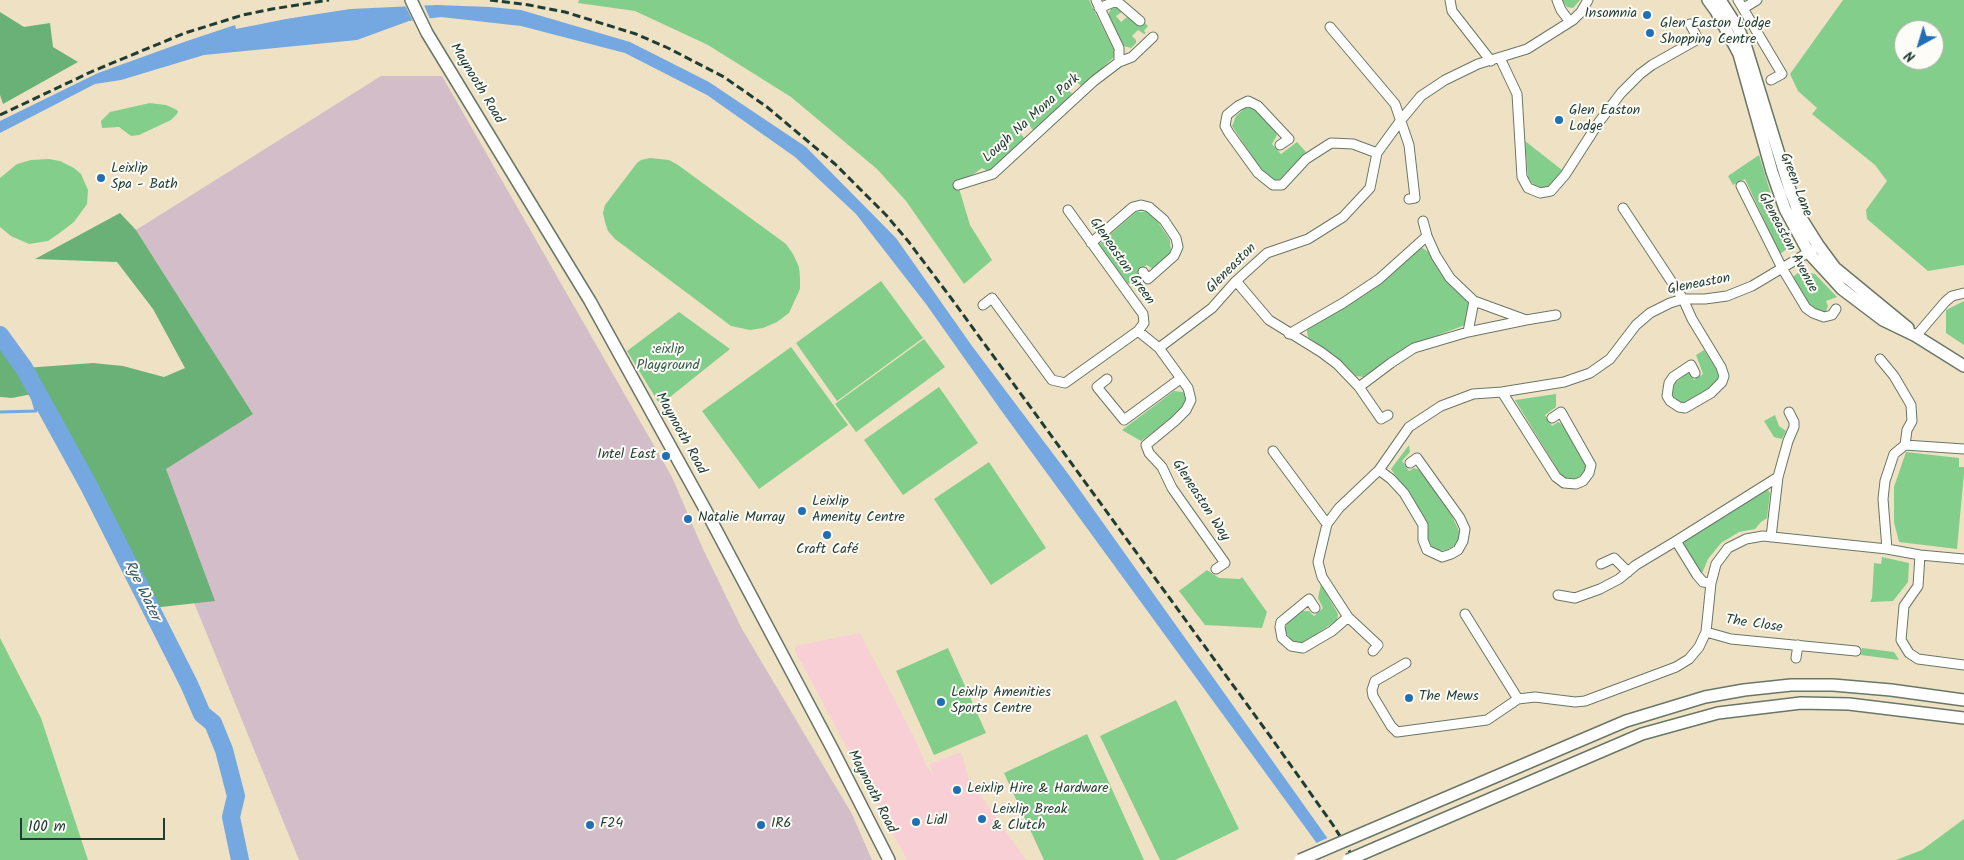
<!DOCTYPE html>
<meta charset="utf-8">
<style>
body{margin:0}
#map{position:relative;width:1964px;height:860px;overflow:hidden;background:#efe2c4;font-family:Kalam,sans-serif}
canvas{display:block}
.north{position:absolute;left:1894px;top:20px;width:50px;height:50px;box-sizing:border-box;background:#fdfcf7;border:1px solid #a4b0a9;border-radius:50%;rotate:219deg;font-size:14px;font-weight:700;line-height:20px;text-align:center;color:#1f3d34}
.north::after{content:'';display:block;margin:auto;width:18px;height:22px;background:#1f6fb2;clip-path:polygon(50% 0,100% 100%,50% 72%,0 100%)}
.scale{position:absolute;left:20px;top:818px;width:145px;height:22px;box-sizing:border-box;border:2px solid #1f3d34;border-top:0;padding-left:6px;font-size:15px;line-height:18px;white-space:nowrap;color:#1f3d34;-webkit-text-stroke:4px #fdfcf7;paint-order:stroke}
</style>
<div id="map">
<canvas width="1964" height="860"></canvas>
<div class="north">N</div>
<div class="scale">100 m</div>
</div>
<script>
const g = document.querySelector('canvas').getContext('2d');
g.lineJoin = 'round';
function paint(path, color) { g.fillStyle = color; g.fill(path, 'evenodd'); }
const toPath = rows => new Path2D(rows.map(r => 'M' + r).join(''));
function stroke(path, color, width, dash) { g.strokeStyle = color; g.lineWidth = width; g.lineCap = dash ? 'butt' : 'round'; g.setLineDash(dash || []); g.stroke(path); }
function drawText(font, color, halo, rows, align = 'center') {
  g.font = font + ' Kalam,sans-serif'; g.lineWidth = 4; g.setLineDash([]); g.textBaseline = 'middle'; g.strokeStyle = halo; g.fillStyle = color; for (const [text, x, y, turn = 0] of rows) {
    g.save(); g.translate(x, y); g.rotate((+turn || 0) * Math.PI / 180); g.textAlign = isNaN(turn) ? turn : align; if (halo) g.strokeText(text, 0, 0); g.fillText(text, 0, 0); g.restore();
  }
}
paint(toPath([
 [860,633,919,747,925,764,933,775,929,764,961,752,969,779,1026,860,907,860,795,651,795,646]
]), '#f7cfd4');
paint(toPath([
 [381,76,442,76,672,477,703,549,742,629,852,814,872,860,299,860,131,448,253,414,136,230]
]), '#d2bdc8');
paint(toPath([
 [579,0,1089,0,1114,50,1114,57,1082,87,1077,82,1068,89,1073,95,1034,131,1029,125,1020,133,1025,139,994,169,988,171,982,168,958,185,970,225,992,260,964,284,906,201,877,169,791,97,708,45,635,11,578,3],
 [1562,0,1580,0,1573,8,1567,7],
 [1843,0,1964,0,1964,265,1928,271,1867,219,1866,210,1887,181,1875,165,1812,114,1817,108,1798,91,1790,74],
 [1904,30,1934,30,1934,60,1904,60],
 [1111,8,1119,8,1122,12,1116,16,1121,22,1127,17,1142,24,1145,23,1148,26,1144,31,1146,33,1144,34,1138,30,1132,36,1136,40,1136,43,1131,48,1124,46,1108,15],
 [150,103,166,105,175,109,178,111,177,114,171,120,139,135,131,136,119,127,102,128,101,121,110,112],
 [1246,107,1253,107,1275,130,1277,135,1272,144,1281,154,1297,142,1306,152,1278,181,1268,177,1259,167,1232,126,1236,116],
 [1525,141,1562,170,1553,183,1545,188,1534,186,1528,177],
 [1759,155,1777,214,1794,244,1780,254,1745,179,1733,185,1728,176],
 [650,158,669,160,678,165,786,244,793,254,799,267,800,278,800,289,789,313,777,322,763,328,750,330,731,326,615,239,608,231,605,222,603,213,605,205,637,163,641,160],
 [49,159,60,161,74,168,81,174,88,190,87,204,74,222,61,232,48,241,29,244,11,236,0,227,0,178,17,164,31,160],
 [1136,212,1148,212,1158,222,1170,240,1171,253,1153,269,1147,265,1139,270,1139,279,1128,284,1099,244],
 [1421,247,1430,253,1468,300,1470,305,1466,315,1465,325,1412,345,1363,377,1356,376,1338,360,1308,337,1306,326,1363,296,1382,283],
 [1800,271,1815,274,1837,297,1826,301,1828,306,1826,311,1818,311,1807,304,1793,277],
 [881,281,923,338,837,401,796,343],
 [1964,301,1964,345,1946,333,1946,310],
 [679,312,730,349,660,405,627,351],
 [924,339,945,367,856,432,835,404],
 [791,347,848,425,759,489,702,411],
 [1704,350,1718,372,1719,377,1716,384,1689,401,1683,403,1677,401,1673,396,1673,389,1675,383,1689,372,1694,380,1703,374,1696,355],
 [939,387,978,443,903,495,864,440],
 [1174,391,1183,392,1189,400,1172,419,1141,441,1122,430],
 [1556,394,1556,407,1545,415,1552,426,1558,422,1565,426,1586,463,1586,471,1578,478,1567,479,1561,475,1515,400],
 [1775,415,1779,426,1786,431,1782,439,1774,437,1764,421],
 [1409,445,1410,452,1402,461,1409,471,1414,468,1420,470,1451,514,1460,533,1459,539,1455,546,1448,549,1440,551,1432,547,1428,541,1427,528,1423,516,1391,469],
 [1906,452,1959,458,1959,467,1964,467,1964,473,1957,549,1899,542,1894,522,1894,487],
 [989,462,1046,548,991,585,934,499],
 [1764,490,1768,490,1770,493,1767,518,1761,522,1755,529,1739,532,1721,543,1708,559,1701,576,1684,546,1684,542,1687,538],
 [1882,557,1909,563,1908,582,1893,601,1870,602,1872,598,1874,563,1881,564],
 [1207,570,1219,578,1240,579,1242,577,1267,612,1262,628,1205,625,1179,591],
 [1321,584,1338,614,1337,620,1305,642,1300,644,1292,641,1286,633,1285,627,1288,622,1302,611,1309,611,1314,616,1323,608,1318,598],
 [0,638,41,718,88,860,0,860],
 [948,648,986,733,934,755,896,671],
 [1862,648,1894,652,1899,660,1861,655],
 [1176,700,1239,829,1175,860,1160,860,1100,736],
 [1087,734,1144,860,1044,860,1004,773],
 [1964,819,1964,860,1896,860,1922,850]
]), '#83ce8b');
paint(toPath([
 [0,12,24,27,50,23,53,47,78,62,3,104,0,95],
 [120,213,136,230,253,414,166,469,215,601,152,608,37,393,12,398,0,397,0,335,25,368,93,363,123,366,164,377,185,368,153,309,117,262,35,259]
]), '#6ab177');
paint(toPath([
 [437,5,490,7,521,10,630,42,709,82,806,147,896,238,972,346,1069,475,1343,860,1329,860,1003,413,926,304,856,214,795,157,707,95,625,53,521,26,441,17,409,21,357,40,204,55,121,80,95,84,0,133,0,121,98,73,184,42,235,25,236,29,286,19,350,9]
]), '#75a7e0');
paint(toPath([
 [404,3,423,3,431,21,414,23],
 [1330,837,1345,859,1346,860,1326,860,1314,844]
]), '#efe2c4');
stroke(toPath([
 [0,412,36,411,24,368]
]), '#75a7e0', 3);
stroke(toPath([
 [0,335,24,368,89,486,189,684,202,714,213,723,224,750,236,796,231,817,240,860]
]), '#75a7e0', 18);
const street = toPath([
 [1096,0,1119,48,1119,62],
 [1450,0,1452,11,1491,61],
 [1557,0,1561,10,1570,22],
 [1738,0,1782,74,1771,80],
 [1099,8,1114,2,1119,3,1140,21],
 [1744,8,1757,0],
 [1330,27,1395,104,1409,145,1415,198,1409,199],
 [1500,58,1517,94,1522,177,1528,188,1540,193,1551,191,1565,175,1599,122,1621,93,1640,74,1652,65,1698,39,1690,24],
 [1280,145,1289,139,1258,106,1248,101,1238,106,1227,115,1225,126,1229,133,1258,173,1273,185,1282,185,1306,159,1331,143,1353,144,1377,153],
 [958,185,993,174,1094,81,1119,62,1132,57,1153,37],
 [1741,186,1782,268,1806,308,1813,313,1824,317,1832,315,1836,309],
 [1623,208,1683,299,1692,319,1721,367,1724,376,1722,382,1711,393,1685,408,1679,407,1670,401,1667,396,1669,383,1673,377,1691,365,1695,373],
 [1423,221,1427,236],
 [1091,243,1133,207,1141,205,1149,207,1164,220,1176,238,1178,247,1174,256,1148,279,1143,272],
 [1236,281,1269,320,1321,352,1337,364,1359,387,1381,419,1388,415],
 [983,305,992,298,1052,380,1065,383,1138,331,1144,323,1143,314,1068,210],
 [1526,320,1556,315],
 [1138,331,1159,348,1212,308,1236,281,1267,253,1308,239,1343,217,1370,188,1377,153,1401,120,1421,96,1445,80,1478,64,1527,49,1573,20,1581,12,1588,0],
 [1468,332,1474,301],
 [1289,334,1343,303,1379,279,1427,236,1436,256,1450,278,1474,301,1526,320,1468,332,1414,348,1391,363,1359,387],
 [1916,336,1945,302,1952,296,1964,293],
 [1159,348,1188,388,1191,400,1186,410,1175,421,1146,445,1149,453,1162,467,1172,488,1225,563,1216,569],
 [1880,359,1894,376,1911,405,1912,421,1907,430,1905,445],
 [1107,379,1097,387,1124,420,1180,379],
 [1502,392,1556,477,1564,483,1576,484,1583,481,1589,473,1591,465,1561,412,1552,418],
 [1273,451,1327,524],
 [1379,470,1391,479,1404,493,1423,525,1423,540,1427,550,1442,557,1451,554,1458,550,1463,541,1465,529,1460,518,1417,458,1410,463],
 [1771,537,1778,477,1788,441,1794,427,1794,422,1789,412],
 [1887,549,1920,555,1964,559],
 [1920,555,1918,586,1904,606,1901,640,1909,653,1918,659,1964,665],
 [1601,564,1614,558,1628,572],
 [1711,583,1703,582,1697,575,1676,541,1778,477],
 [1558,595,1575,598,1600,589,1619,579,1636,565,1676,541],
 [1315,608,1309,599,1281,622,1280,627,1282,638,1291,646,1303,648,1332,631,1348,617],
 [1706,632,1731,639,1856,651],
 [1373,651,1378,645,1348,617,1322,577,1318,562,1327,524,1339,508,1379,470,1409,427,1441,406,1473,394,1502,392,1564,382,1590,373,1610,359,1636,325,1650,313,1670,303,1683,299,1705,299,1727,296,1752,286,1814,249],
 [1796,658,1798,645],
 [1406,663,1375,681,1372,690,1373,696,1391,726,1397,732,1487,720,1518,699,1465,614],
 [1518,699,1535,697,1575,702,1585,701,1676,667,1689,659,1699,647,1706,632,1711,583,1716,564,1728,548,1746,539,1763,536,1887,549,1883,499,1885,481,1894,454,1905,445,1964,449]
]);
const secondary = toPath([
 [411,0,427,33,590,301,705,509,833,750,889,860],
 [1708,0,1716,11,1739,54,1772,172,1785,209,1809,253,1842,289,1883,320,1916,336,1964,366],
 [1720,0,1738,28,1745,44,1790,190,1801,218,1818,245,1835,268,1908,328],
 [1368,831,1626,721,1705,697,1744,690,1791,685,1833,685,1891,690,1964,700],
 [1378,847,1642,734,1718,713,1801,703,1849,704,1964,718]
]);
stroke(street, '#687766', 11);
stroke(secondary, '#687766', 14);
stroke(street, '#fff', 9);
stroke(secondary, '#fff', 11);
stroke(toPath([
 [490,0,529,5,565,12,636,34,668,48,724,77,767,107,835,164,886,215,908,241,951,298,1270,736,1333,825,1355,860],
 [0,115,93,71,185,33,243,15,272,9,329,0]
]), '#1f3d34', 3, [8, 4]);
const secondaryBridge = toPath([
 [1300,860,1368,831],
 [1348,860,1378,847]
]);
stroke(secondaryBridge, '#687766', 14, []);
stroke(secondaryBridge, '#fff', 11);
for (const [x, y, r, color] of [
 [1647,15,5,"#1f6fb2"],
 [1650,33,5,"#1f6fb2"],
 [1559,120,5,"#1f6fb2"],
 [101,178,5,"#1f6fb2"],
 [666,456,5,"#1f6fb2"],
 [802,511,5,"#1f6fb2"],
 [688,519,5,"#1f6fb2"],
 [827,535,5,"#1f6fb2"],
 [1409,698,5,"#1f6fb2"],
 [941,702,5,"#1f6fb2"],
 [957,790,5,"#1f6fb2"],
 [982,819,5,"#1f6fb2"],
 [916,822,5,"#1f6fb2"],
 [590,825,5,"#1f6fb2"],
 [761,825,5,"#1f6fb2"]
]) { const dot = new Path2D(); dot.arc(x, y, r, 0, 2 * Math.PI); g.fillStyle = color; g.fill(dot); stroke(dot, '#fdfcf7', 2); }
drawText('14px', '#1f3d34', '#fdfcf7', [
 ["Insomnia",1637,15,"right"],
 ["Glen Easton Lodge",1660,25],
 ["Shopping Centre",1660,41],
 ["Glen Easton",1569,112],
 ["Lodge",1569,128],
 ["Leixlip",111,170],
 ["Spa - Bath",111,186],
 ["Intel East",656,456,"right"],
 ["Leixlip",812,503],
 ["Amenity Centre",812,519],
 ["Natalie Murray",698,519],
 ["Craft Café",827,551,"center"],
 ["Leixlip Amenities",951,694],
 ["Sports Centre",951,710],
 ["The Mews",1419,698],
 ["Leixlip Hire & Hardware",967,790],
 ["Leixlip Break",992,811],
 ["& Clutch",992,827],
 ["Lidl",926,822],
 ["F24",600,825],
 ["IR6",771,825]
], 'left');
drawText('14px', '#1f3d34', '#fdfcf7', [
 ["Maynooth Road",476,84,59],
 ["Lough Na Mona Park",1032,119,-42],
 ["Green Lane",1795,185,69],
 ["Gleneaston Avenue",1787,243,62],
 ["Gleneaston Green",1121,262,55],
 ["Gleneaston",1232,269,-45],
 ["Gleneaston",1699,285,-11],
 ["Maynooth Road",680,434,61],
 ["Gleneaston Way",1200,501,57],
 ["The Close",1754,625,8],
 ["Maynooth Road",871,792,63]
]);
drawText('14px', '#38614a', '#fdfcf7', [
 [":eixlip",668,351],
 ["Playground",668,367]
]);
drawText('italic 15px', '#395d68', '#fdfcf7', [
 ["Rye Water",141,591,64]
]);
</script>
